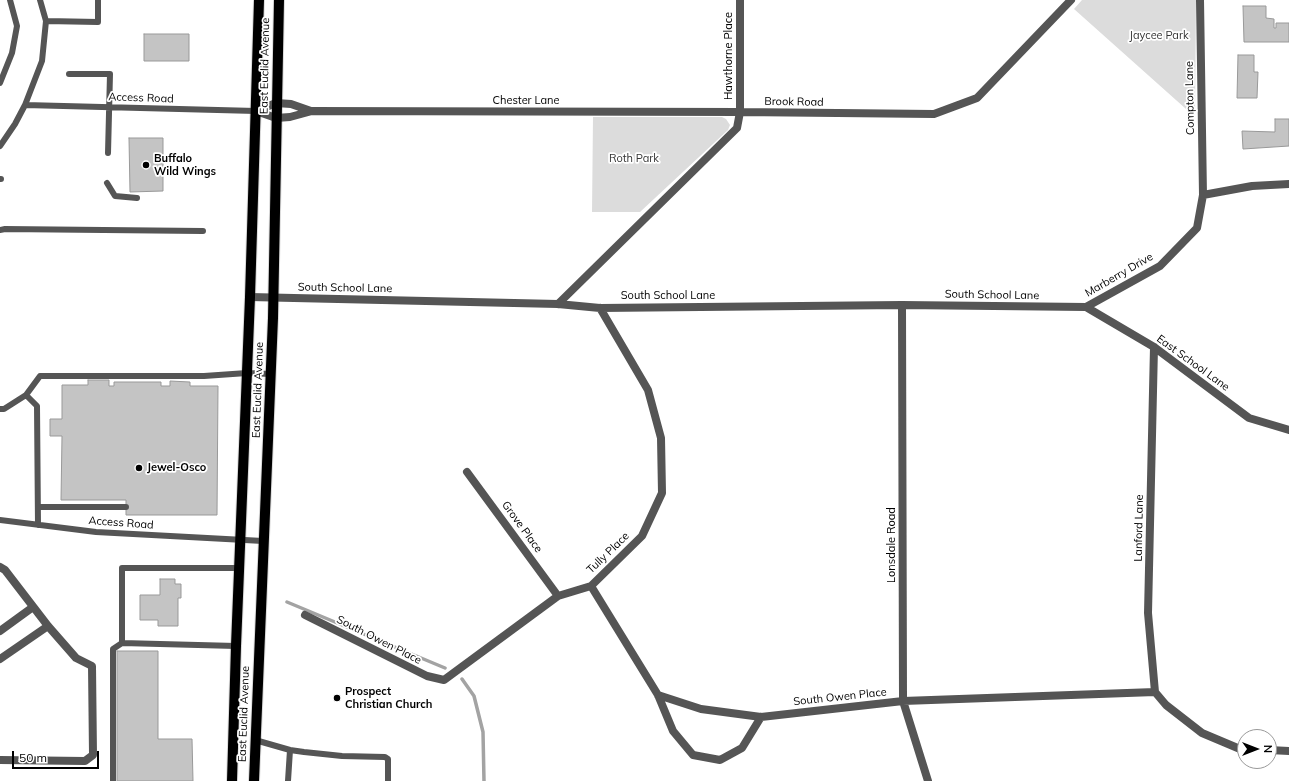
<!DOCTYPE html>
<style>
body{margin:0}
#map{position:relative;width:1289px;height:781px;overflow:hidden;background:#fff;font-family:Mulish,sans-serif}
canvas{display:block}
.north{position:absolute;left:1237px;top:729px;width:40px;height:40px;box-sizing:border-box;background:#fff;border:1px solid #999;border-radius:50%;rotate:90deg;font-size:11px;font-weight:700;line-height:16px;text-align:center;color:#000}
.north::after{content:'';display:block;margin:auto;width:14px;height:18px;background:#000;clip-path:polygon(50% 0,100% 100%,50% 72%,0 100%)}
.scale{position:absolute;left:12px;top:751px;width:87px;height:18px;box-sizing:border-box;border:2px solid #000;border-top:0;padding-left:5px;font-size:12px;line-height:14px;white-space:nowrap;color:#000;-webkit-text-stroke:3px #fff;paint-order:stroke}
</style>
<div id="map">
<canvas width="1289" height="781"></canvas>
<div class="north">N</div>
<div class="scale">50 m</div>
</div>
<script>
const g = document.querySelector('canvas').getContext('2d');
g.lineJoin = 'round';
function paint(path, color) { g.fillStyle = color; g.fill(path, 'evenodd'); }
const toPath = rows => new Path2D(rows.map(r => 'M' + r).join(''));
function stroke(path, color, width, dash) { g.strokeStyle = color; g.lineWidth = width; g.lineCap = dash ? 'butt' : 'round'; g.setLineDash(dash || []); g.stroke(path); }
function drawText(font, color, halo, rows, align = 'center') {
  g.font = font + ' Mulish,sans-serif'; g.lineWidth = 3.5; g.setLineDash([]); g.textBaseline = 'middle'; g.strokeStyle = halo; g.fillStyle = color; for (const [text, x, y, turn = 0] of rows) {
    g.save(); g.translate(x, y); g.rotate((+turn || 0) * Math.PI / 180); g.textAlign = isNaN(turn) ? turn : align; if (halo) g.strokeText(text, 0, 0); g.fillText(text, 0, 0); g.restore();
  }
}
paint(toPath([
 [1082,0,1196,0,1195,117,1074,9],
 [593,117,722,117,726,119,730,125,728,130,640,212,592,212]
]), '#dcdcdc');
stroke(toPath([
 [287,602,445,668],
 [462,679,474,696,483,732,484,781]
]), '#a3a3a3', 3.5);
const building = toPath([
 [1243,6,1266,6,1266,18,1274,19,1274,28,1276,28,1276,23,1289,23,1289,42,1244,42,1243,6],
 [144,34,189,34,189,61,144,61,144,34],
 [1238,55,1254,55,1254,72,1258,72,1257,98,1237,98,1238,55],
 [1275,119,1289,119,1289,146,1243,149,1242,131,1275,132,1275,119],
 [129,138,163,138,163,191,130,192,129,138],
 [88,380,109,380,109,386,114,386,114,382,161,382,161,386,170,386,170,381,190,382,190,386,218,386,217,515,126,515,126,500,61,500,62,436,50,436,50,419,62,419,62,385,88,385,88,380],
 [160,579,175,579,175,584,181,584,181,598,178,598,178,626,158,626,158,620,140,620,140,595,160,595,160,579],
 [117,651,158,651,158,739,192,739,193,781,117,781,117,651]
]);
paint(building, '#c4c4c4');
stroke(building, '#999', 1);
const primary = toPath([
 [232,781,236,646,250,297,259,0],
 [254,781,273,318,279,0]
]);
stroke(primary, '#dbdbdb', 12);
stroke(toPath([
 [46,21,98,22,98,0],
 [69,74,110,74,108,153],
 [0,83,12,53,17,26,10,0],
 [25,105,256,111],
 [0,146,15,124,25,105,42,61,46,21,40,0],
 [0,179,1,179],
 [107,183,115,196,137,198],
 [0,230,5,229,203,231],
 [26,395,37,406,38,525],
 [0,409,4,409,26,395,40,376,204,376,247,373,271,374],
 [38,507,126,507],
 [0,520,96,532,263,541],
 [236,646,122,643,122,568,239,568],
 [255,740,290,750,304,752,342,756,385,757,388,759,388,781],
 [113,781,113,649,122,643],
 [288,781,290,750]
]), '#555', 6);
stroke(toPath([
 [1200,0,1203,195],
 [256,111,276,118,290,117,312,111,740,112,934,114,977,98,1071,0],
 [256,111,276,103,291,104,311,111],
 [250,297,558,304,600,308,902,305,1086,307,1154,347,1249,418,1289,430],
 [558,304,737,128,740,112,740,0],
 [902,305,903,701,928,781],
 [1086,307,1160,266,1197,228,1203,195,1252,186,1289,184],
 [1154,347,1148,613,1155,692,1166,705,1202,733,1240,749,1245,749],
 [467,472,558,596],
 [0,567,5,570,48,626,76,658,92,666,93,755,85,761,0,760],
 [591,586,658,695,673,731,693,755,720,760,742,748,761,717],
 [305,615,427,676,444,680,558,596,591,586,642,536,662,493,661,438,648,390,600,308],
 [0,631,33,607],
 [0,659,48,626],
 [658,695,701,709,761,717,903,701,1155,692],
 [1269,750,1289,751]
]), '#555', 8);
stroke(primary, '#000', 10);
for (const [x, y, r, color] of [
 [146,165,4,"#000"],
 [139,468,4,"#000"],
 [337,698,4,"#000"]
]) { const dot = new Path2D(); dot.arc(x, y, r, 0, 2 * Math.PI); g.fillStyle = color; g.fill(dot); stroke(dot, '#fff', 1.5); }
drawText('11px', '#333', '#fff', [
 ["Jaycee Park",1159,36],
 ["Roth Park",634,159]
]);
drawText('11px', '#000', '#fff', [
 ["Hawthorne Place",729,56,-90],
 ["East Euclid Avenue",265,66,-89],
 ["Access Road",141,98,2],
 ["Compton Lane",1190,98,-91],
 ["Chester Lane",526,101],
 ["Brook Road",794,102,1],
 ["Marberry Drive",1119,275,-30],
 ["South School Lane",345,288,1],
 ["South School Lane",992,295,1],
 ["South School Lane",668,296],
 ["East School Lane",1193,363,36],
 ["East Euclid Avenue",258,390,-88],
 ["Access Road",121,523,4],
 ["Grove Place",522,527,54],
 ["Lanford Lane",1139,528,-89],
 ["Lonsdale Road",892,545,-90],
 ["Tully Place",608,553,-44],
 ["South Owen Place",379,640,27],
 ["South Owen Place",840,697,-6],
 ["East Euclid Avenue",244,714,-88]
]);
drawText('bold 11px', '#000', '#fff', [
 ["Buffalo",154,159],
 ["Wild Wings",154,172],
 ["Jewel-Osco",147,468],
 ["Prospect",345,692],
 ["Christian Church",345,705]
], 'left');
</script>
